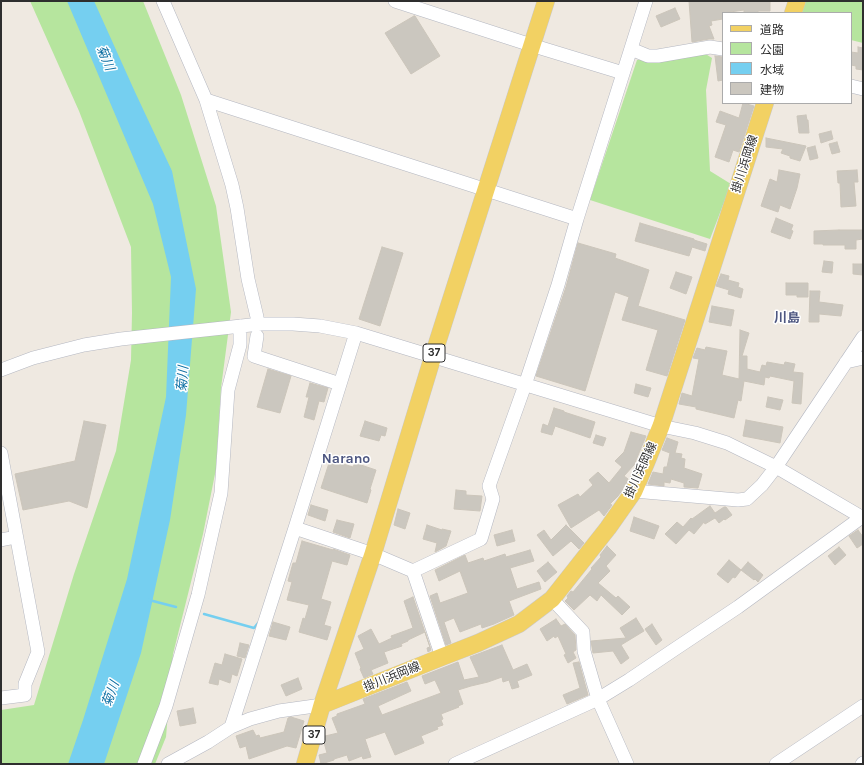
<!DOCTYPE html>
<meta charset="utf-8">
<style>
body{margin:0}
#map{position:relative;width:864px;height:765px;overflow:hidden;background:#efe9e1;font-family:Karla,"Noto Sans JP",sans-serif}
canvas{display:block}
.frame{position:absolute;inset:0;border:2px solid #2e2e2e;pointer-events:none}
.legend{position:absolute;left:722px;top:12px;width:130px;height:92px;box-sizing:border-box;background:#fff;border:1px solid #ababab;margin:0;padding:5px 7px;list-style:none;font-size:12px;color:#2e2e2e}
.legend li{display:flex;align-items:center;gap:8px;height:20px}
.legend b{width:20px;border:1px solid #ababab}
</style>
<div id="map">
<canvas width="864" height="765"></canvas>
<div class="frame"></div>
<ul class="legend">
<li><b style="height:5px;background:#f2d163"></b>道路</li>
<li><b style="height:11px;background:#b6e59e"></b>公園</li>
<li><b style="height:11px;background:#75cff0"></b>水域</li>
<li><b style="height:11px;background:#cbc7bf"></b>建物</li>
</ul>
</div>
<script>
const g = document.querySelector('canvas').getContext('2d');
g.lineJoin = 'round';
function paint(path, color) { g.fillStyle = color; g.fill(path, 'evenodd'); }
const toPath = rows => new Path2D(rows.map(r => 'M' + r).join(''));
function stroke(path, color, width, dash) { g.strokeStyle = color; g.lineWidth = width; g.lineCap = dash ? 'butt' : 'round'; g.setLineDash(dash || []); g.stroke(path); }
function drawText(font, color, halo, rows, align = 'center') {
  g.font = font + ' Karla,"Noto Sans JP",sans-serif'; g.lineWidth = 3; g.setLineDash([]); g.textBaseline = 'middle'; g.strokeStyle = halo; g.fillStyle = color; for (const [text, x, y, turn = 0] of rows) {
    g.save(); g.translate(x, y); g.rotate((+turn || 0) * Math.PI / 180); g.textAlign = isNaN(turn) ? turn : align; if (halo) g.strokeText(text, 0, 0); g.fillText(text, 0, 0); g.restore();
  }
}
paint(toPath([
 [30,1,143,1,181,95,216,206,231,312,221,388,216,469,203,534,173,654,166,737,155,764,1,764,1,710,34,705,74,574,116,451,131,360,132,313,131,247,79,111],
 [805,1,863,1,863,43,851,40,851,13,801,13],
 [704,53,712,58,706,90,710,171,731,184,710,239,590,200,637,60]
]), '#b6e59e');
paint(toPath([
 [67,1,94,1,135,92,172,171,196,289,186,415,170,520,141,653,104,764,68,764,83,720,127,579,166,397,171,277,153,204]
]), '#75cff0');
stroke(toPath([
 [149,600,176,607],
 [204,614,254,628,258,623]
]), '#75cff0', 2.5);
const building = toPath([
 [689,1,723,1,723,2,732,1,770,1,770,11,758,11,758,13,744,13,744,10,723,13,723,19,711,21,712,25,709,26,714,39,709,39,692,42,689,1],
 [675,8,680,19,661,27,656,16,675,8],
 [414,16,415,16,440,56,411,74,385,33,414,16],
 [858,47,863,48,863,70,856,69,856,66,851,65,851,52,858,53,858,47],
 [715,56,723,57,723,80,718,81,715,56],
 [743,103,754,106,739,152,733,150,729,162,715,157,726,125,716,122,720,111,739,118,743,103],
 [806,115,807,120,808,120,809,133,799,133,797,116,806,115],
 [831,131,833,139,821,143,819,134,831,131],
 [766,138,806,146,800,161,790,158,790,156,781,153,783,149,766,147,766,138],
 [837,142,840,152,832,154,829,144,837,142],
 [815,146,818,158,810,160,807,148,815,146],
 [779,170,800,174,797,188,790,209,780,205,778,212,761,206,770,179,777,182,779,170],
 [857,170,858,182,854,182,856,206,841,207,840,183,838,183,837,171,857,170],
 [776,218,793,225,791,230,793,231,790,239,771,232,776,218],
 [640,223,694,239,694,240,707,244,705,251,692,247,689,256,635,241,640,223],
 [839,230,863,230,863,239,856,240,856,249,845,249,845,245,823,245,823,244,814,244,814,231,839,230],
 [578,243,616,254,615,258,649,270,638,306,685,320,667,376,646,370,658,330,622,320,629,297,615,292,585,391,536,376,566,287,578,243],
 [382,247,403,253,380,326,359,319,382,247],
 [824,261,833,262,832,273,822,272,824,261],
 [853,264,863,264,863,275,853,274,853,264],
 [676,272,692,277,686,294,670,288,676,272],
 [721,274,729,276,728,280,739,283,738,287,743,289,741,298,728,294,729,290,716,286,721,274],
 [786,283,808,283,808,297,797,297,797,295,786,295,786,283],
 [810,291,820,291,819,302,843,305,841,316,819,314,819,322,809,322,810,291],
 [712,306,734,310,731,326,709,322,712,306],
 [740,330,749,333,742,356,747,356,747,369,760,372,762,365,766,366,767,362,784,365,785,362,795,364,793,372,803,373,801,404,792,403,794,381,770,376,769,378,765,377,764,385,744,381,741,401,738,400,734,418,696,409,696,407,679,404,682,393,692,396,699,359,693,358,697,348,705,350,706,347,727,351,722,375,739,379,740,330],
 [268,369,291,376,280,413,257,407,268,369],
 [310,383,328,388,324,402,319,401,314,420,304,417,309,397,306,397,310,383],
 [636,384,651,388,648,397,634,393,636,384],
 [768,397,783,400,780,410,766,407,768,397],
 [554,408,564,411,564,412,595,422,590,438,555,426,552,435,541,432,543,424,548,426,554,408],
 [746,420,783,427,780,443,743,436,746,420],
 [84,421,106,425,87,508,69,501,23,510,15,474,75,461,84,421],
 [365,421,387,428,385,436,381,435,379,441,360,436,365,421],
 [631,432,646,436,634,465,624,476,628,479,625,486,618,496,610,504,612,505,604,516,599,510,571,528,558,505,578,494,580,497,593,485,589,480,598,472,609,483,622,467,615,461,624,452,631,432],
 [596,435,606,438,603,446,593,443,596,435],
 [667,438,678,442,675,453,682,454,681,458,685,459,684,468,702,474,698,488,684,487,684,483,671,479,670,483,664,482,664,486,648,484,653,472,663,474,664,467,667,467,670,453,662,450,667,438],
 [330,460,353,467,355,463,376,470,370,489,371,490,367,503,321,488,330,460],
 [456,490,466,491,466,495,482,496,480,511,454,509,456,490],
 [311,505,328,510,325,521,308,515,311,505],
 [710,506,715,513,724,507,726,507,732,515,725,520,724,519,719,523,715,518,705,524,704,522,694,534,689,530,676,544,665,534,677,522,683,527,691,518,692,519,710,506],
 [398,509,410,513,405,529,394,525,398,509],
 [634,517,659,526,654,539,630,531,634,517],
 [337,520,354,524,350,538,333,532,337,520],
 [427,525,442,530,442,529,451,531,446,546,435,552,437,543,423,539,427,525],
 [566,525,584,543,579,549,571,541,553,556,537,535,544,530,551,540,566,525],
 [512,530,515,541,497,546,494,535,512,530],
 [858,530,863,537,863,544,857,548,849,536,858,530],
 [302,541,333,550,333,549,350,555,347,565,332,561,321,599,331,602,324,625,331,627,327,640,299,632,303,618,305,619,309,605,287,600,292,582,288,581,293,563,296,563,302,541],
 [607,546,616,555,606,566,610,571,598,583,616,598,618,596,630,607,622,615,601,595,597,601,590,595,574,610,565,601,568,598,567,596,571,591,573,592,592,569,591,568,601,557,600,555,607,546],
 [839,547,846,555,835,565,828,556,839,547],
 [530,550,534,561,510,568,517,589,539,582,541,589,509,601,514,615,494,624,482,628,481,624,460,632,454,618,444,622,451,643,446,645,430,596,437,593,440,603,468,593,460,571,439,581,435,570,465,555,468,563,483,558,484,561,505,554,506,557,530,550],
 [729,560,741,570,735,578,733,577,728,583,717,574,729,560],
 [548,562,557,572,545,582,537,571,548,562],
 [748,562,763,575,758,582,755,579,754,580,741,570,748,562],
 [413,597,431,650,428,652,427,648,430,647,425,632,408,640,408,641,401,644,402,646,384,652,388,663,371,670,373,674,364,678,360,669,361,668,355,653,364,649,358,636,371,629,379,644,392,638,391,636,413,628,404,601,413,597],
 [636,618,644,631,621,645,629,658,621,664,613,651,593,653,591,641,626,638,620,628,636,618],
 [556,619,561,626,565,624,575,635,576,650,573,652,576,658,568,663,564,655,566,654,558,636,555,638,554,636,547,641,540,629,556,619],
 [273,622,290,627,286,640,269,636,273,622],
 [652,624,662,640,656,645,645,629,652,624],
 [240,643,249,645,245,658,237,656,240,643],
 [502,645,513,670,527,664,532,675,517,681,519,687,512,689,509,680,503,682,502,677,488,682,471,686,458,690,463,704,458,706,459,707,441,714,443,719,441,720,443,725,437,727,438,729,421,736,424,743,395,755,385,732,365,739,371,757,363,759,362,756,349,761,347,755,334,759,334,760,321,764,319,755,327,753,323,739,325,736,338,733,332,718,337,716,337,714,365,704,363,699,407,682,411,691,378,706,382,715,441,693,435,680,425,684,422,676,458,662,464,680,479,677,470,657,502,645],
 [225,654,242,659,237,676,232,674,230,683,219,679,218,685,209,683,215,663,222,665,225,654],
 [579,662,588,695,567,704,563,695,580,688,573,663,579,662],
 [298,678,302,689,286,696,281,685,298,678],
 [193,708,196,723,180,726,177,711,193,708],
 [291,717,304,721,296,748,287,746,249,759,246,746,240,748,236,736,253,730,256,736,259,735,260,738,284,732,288,718,291,717]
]);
paint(building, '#cbc7bf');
stroke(building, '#cbc5ba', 1);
const minor = toPath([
 [163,1,206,100,232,185,237,208,248,279,257,317],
 [395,1,531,45,623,73],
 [631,49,648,56,658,56,710,47,723,49],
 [851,86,863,89],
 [206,100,577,219],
 [257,336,254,356,340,384],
 [846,362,863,358],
 [1,370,33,358,84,345,121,339,260,324,293,324,320,326,356,333,661,426,695,433,727,443,776,467,863,518],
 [1,453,38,652,25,684,25,695,1,698],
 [634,491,738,500,747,499,762,485,776,467,863,337],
 [295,528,373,554,413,571,442,657],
 [1,540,16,537],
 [413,571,481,539,493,499,489,486,525,385,558,285,577,219,646,1],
 [552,599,583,632,584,651,598,699,627,764],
 [231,727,295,528,356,333],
 [144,764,166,706,198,595,221,493,228,390,240,345,240,326],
 [168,764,208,742,231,727,250,719,279,711,322,705],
 [455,764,598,699,629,680,675,649,738,607,862,517],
 [776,764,863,706],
 [862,764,863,763]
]);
const major = toPath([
 [793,13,797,1],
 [322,705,442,657,478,643,519,624,552,599,608,528,634,491,646,463,661,426,765,103],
 [305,764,322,705,373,554,433,356,546,1]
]);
stroke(minor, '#b4b7c1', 14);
stroke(major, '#c9c9c9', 18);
stroke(minor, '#fff', 13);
stroke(major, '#f2d163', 17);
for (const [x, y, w] of [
 [434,353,22],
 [314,735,22]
]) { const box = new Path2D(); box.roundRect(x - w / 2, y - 9, w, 18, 3); g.fillStyle = '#fff'; g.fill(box); stroke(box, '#2e2e2e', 1); }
drawText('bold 11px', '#2e2e2e', null, [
 ["37",434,353],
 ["37",314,735]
]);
drawText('12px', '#2e2e2e', '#fff', [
 ["掛川浜岡線",745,164,-72],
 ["掛川浜岡線",641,470,-65],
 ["掛川浜岡線",392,677,-22]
]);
drawText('italic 13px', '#0d6fa3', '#fff', [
 ["菊川",105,58,67],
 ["菊川",183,379,-86],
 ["菊川",111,694,-70]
]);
drawText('bold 13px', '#4d5680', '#fff', [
 ["川島",787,318]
]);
drawText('bold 14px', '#4d5680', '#fff', [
 ["Narano",346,459]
]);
</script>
